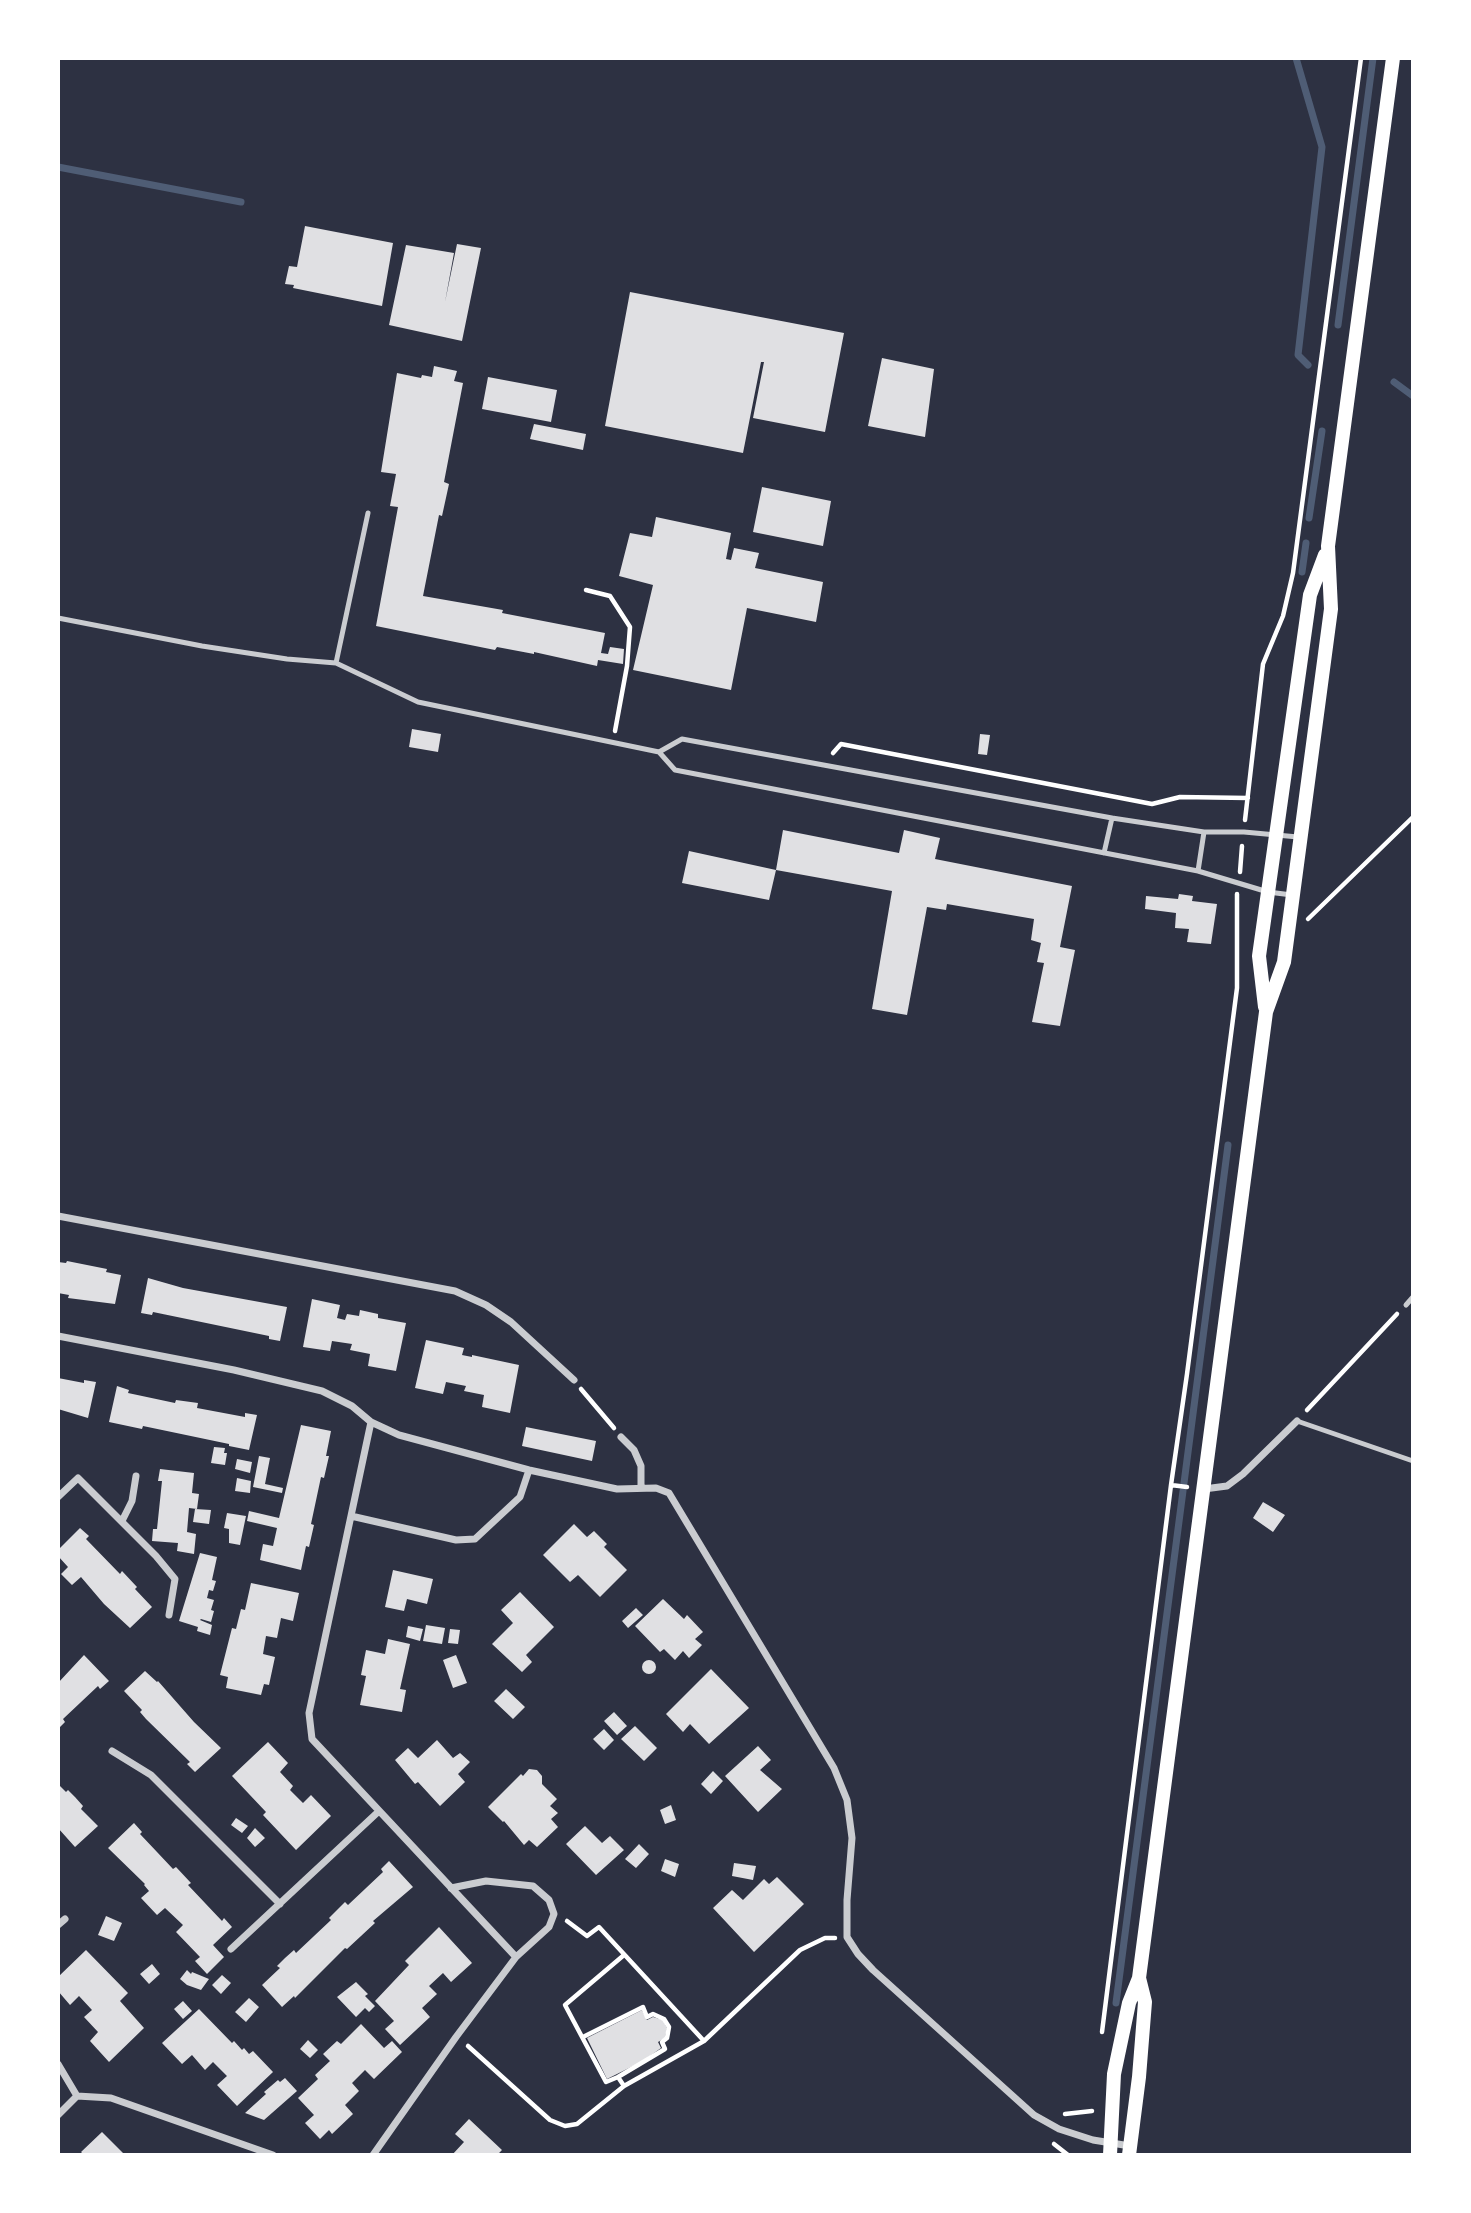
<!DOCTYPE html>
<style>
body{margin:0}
#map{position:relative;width:1471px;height:2213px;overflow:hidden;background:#2d3142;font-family:Signika,sans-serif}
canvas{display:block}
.frame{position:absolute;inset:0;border:60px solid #fff;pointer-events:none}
</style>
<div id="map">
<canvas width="1471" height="2213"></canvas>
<div class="frame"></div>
</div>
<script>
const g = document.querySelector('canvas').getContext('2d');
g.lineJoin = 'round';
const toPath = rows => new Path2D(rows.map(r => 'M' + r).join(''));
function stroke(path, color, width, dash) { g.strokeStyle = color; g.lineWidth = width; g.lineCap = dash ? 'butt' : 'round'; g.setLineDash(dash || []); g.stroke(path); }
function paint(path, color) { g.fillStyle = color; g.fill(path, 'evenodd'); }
stroke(toPath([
 [1296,58,1322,147,1298,355,1308,365],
 [58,167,241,202],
 [1338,325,1373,58],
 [1394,382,1413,396],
 [1309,518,1322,431],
 [1302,572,1306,543],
 [1184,1483,1228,1145],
 [1116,2003,1183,1491]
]), '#4f5d75', 7);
paint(toPath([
 [305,226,393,243,382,306,293,288,294,285,285,284,289,266,297,267],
 [457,244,481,248,462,341,389,325,406,245,454,253,445,302],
 [630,292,844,333,825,432,753,418,764,362,761,362,743,453,605,426],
 [882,358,934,369,925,437,868,426],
 [434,366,457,371,454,381,463,383,444,482,449,484,442,516,439,515,423,596,503,610,502,613,605,633,601,653,608,654,610,647,624,649,623,664,598,660,597,666,534,652,534,654,497,647,495,650,376,626,398,507,390,506,396,474,381,472,397,373,421,378,422,375,432,377],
 [488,377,557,390,551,422,482,409],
 [534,424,586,434,583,450,530,439],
 [762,487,831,501,823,546,753,532],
 [656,517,731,533,726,559,731,560,734,548,759,553,755,568,823,582,816,622,747,608,731,690,633,670,653,585,619,576,630,533,652,537],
 [412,729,441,734,438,752,409,747],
 [980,734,990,735,987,755,978,754],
 [783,830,899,853,904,830,940,838,935,859,1072,886,1060,947,1075,950,1060,1026,1032,1022,1044,963,1037,962,1041,943,1031,940,1034,919,947,904,946,910,927,907,907,1015,872,1009,892,891,776,870],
 [689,851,776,870,769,900,682,883],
 [1179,894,1193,896,1192,901,1217,904,1211,944,1187,942,1189,929,1175,928,1176,913,1145,909,1146,896,1178,899],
 [67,1261,107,1269,106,1272,121,1275,115,1304,68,1298,69,1295,58,1293,58,1262,66,1263],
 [148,1278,183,1288,287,1307,280,1341,269,1339,269,1336,153,1312,152,1315,141,1313],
 [312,1299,340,1305,337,1318,345,1320,347,1314,359,1316,360,1310,378,1314,378,1318,406,1323,396,1371,368,1366,370,1354,350,1350,352,1344,332,1341,330,1351,303,1347],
 [426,1340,464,1348,462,1355,472,1357,472,1355,519,1365,510,1413,482,1407,484,1395,464,1391,466,1386,446,1382,443,1394,415,1388],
 [58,1378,84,1383,84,1380,96,1382,88,1418,58,1409],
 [117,1386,129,1390,128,1393,175,1403,176,1400,198,1403,197,1408,245,1417,245,1413,257,1415,249,1450,229,1446,229,1444,143,1426,142,1429,109,1422],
 [301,1425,331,1431,326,1456,329,1456,324,1478,321,1477,311,1524,314,1525,309,1547,306,1546,301,1570,260,1560,263,1544,273,1546,277,1528,247,1521,249,1511,279,1518],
 [526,1427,596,1441,592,1461,522,1446],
 [214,1447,225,1448,224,1453,227,1453,225,1465,211,1463],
 [259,1456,270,1458,265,1484,283,1488,282,1493,253,1487],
 [237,1459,252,1462,250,1473,235,1469],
 [160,1469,194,1473,192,1493,199,1494,197,1509,189,1508,187,1532,196,1534,194,1554,177,1551,178,1543,152,1541,153,1529,157,1529,162,1481,158,1481],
 [237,1478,251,1481,250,1493,235,1491],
 [1263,1502,1285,1515,1273,1532,1253,1518],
 [195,1509,211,1510,209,1524,193,1522],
 [227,1513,246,1516,240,1545,229,1543,229,1529,224,1528],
 [574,1524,587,1537,594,1531,607,1544,604,1547,627,1570,600,1597,578,1575,570,1582,543,1555],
 [80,1528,89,1536,86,1539,120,1574,122,1571,137,1587,135,1589,152,1607,130,1628,104,1604,81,1577,72,1585,61,1574,68,1567,58,1556,58,1550],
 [200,1553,217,1557,212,1580,216,1581,213,1591,209,1590,207,1598,214,1600,211,1610,214,1611,211,1622,201,1619,200,1620,212,1625,210,1635,197,1631,198,1627,179,1621],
 [393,1570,433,1579,427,1604,407,1599,404,1611,385,1607],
 [251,1583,299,1593,293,1621,281,1618,277,1638,266,1636,263,1654,275,1657,269,1685,264,1684,261,1695,226,1688,228,1677,220,1675,232,1628,236,1629,241,1609,245,1610],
 [520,1592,554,1627,526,1655,532,1662,522,1672,492,1644,513,1623,501,1610],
 [663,1599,684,1619,687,1615,703,1632,695,1639,702,1645,689,1658,683,1651,675,1660,664,1649,660,1652,635,1626],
 [636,1608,643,1615,628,1628,622,1621],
 [426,1625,445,1628,442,1644,423,1641],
 [408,1626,423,1629,420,1641,406,1637],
 [450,1629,460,1630,458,1644,448,1643],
 [388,1639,410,1644,400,1689,406,1690,402,1712,360,1705,366,1676,361,1675,366,1650,385,1654],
 [84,1655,109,1681,100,1689,98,1686,63,1719,65,1722,58,1729,58,1683],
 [456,1655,467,1683,453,1688,443,1660],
 '642 1667a7 7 0 1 1 14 0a7 7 0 1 1-14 0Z',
 [711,1669,749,1708,709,1744,690,1724,683,1732,666,1714],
 [145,1671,157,1682,158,1681,194,1722,221,1748,195,1772,187,1764,190,1762,146,1719,140,1712,142,1710,124,1691],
 [506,1689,525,1707,513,1719,494,1701],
 [614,1712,627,1726,617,1735,604,1721],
 [635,1726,657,1748,644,1761,621,1739],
 [604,1729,614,1740,604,1750,593,1739],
 [437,1740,453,1758,460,1753,470,1762,458,1774,465,1782,440,1806,418,1782,415,1784,395,1760,408,1748,418,1758],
 [268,1742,288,1763,280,1772,293,1786,290,1790,303,1803,311,1795,331,1816,296,1850,263,1815,266,1812,232,1776],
 [758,1746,771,1760,760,1770,782,1789,758,1812,725,1776],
 [529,1769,537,1770,542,1776,542,1784,557,1799,550,1806,558,1813,551,1819,558,1827,537,1847,529,1840,524,1845,504,1821,503,1822,488,1807,521,1774,523,1776],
 [713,1771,723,1781,711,1794,701,1784],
 [58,1784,66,1792,68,1790,75,1797,83,1806,81,1809,98,1826,75,1847,58,1828],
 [671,1805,676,1820,665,1824,660,1810],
 [236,1818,248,1826,242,1833,231,1825],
 [134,1823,142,1832,140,1834,157,1852,173,1869,176,1867,191,1883,188,1885,222,1921,224,1918,232,1927,213,1945,224,1957,207,1974,195,1961,200,1957,176,1932,183,1925,165,1908,157,1915,141,1898,149,1891,144,1885,145,1884,108,1848],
 [585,1826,602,1843,610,1836,624,1850,596,1875,566,1844],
 [255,1828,265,1838,255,1847,247,1838],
 [639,1844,649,1854,636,1868,625,1859],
 [665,1859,679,1864,675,1877,661,1871],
 [389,1861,413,1887,373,1921,375,1923,347,1949,345,1948,295,1998,294,1996,282,2007,262,1985,280,1968,277,1966,285,1958,294,1950,296,1953,331,1920,329,1918,345,1902,348,1905,383,1872,381,1869],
 [734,1863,756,1866,753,1880,732,1876],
 [777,1877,804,1904,754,1952,713,1908,732,1890,743,1900,764,1879,769,1884],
 [106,1916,122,1923,114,1941,98,1935],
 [439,1927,472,1963,451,1982,443,1973,429,1986,437,1994,422,2008,430,2017,400,2045,385,2029,394,2021,375,2001,409,1965,405,1961],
 [86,1950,128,1993,120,2001,144,2028,109,2062,90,2041,98,2032,84,2017,92,2010,79,1996,70,2005,58,1991,58,1977],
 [152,1964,160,1974,149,1984,140,1974],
 [187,1970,191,1974,192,1972,209,1979,201,1990,187,1985,180,1979],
 [222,1975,231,1983,221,1994,212,1985],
 [356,1982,368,1994,365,1996,375,2006,369,2012,365,2008,356,2017,337,1997],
 [249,1998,259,2007,246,2022,235,2012],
 [183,2001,192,2011,183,2019,174,2009],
 [199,2009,232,2043,234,2041,242,2050,244,2048,249,2054,253,2051,273,2072,237,2106,217,2085,227,2076,213,2062,205,2070,192,2055,182,2064,162,2043],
 [642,2010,647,2020,653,2017,663,2020,667,2028,665,2038,658,2042,661,2048,643,2061,607,2079,587,2038],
 [361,2024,384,2048,392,2041,402,2052,374,2079,365,2070,352,2083,359,2091,345,2105,353,2114,332,2134,329,2130,320,2139,305,2123,314,2115,298,2098,318,2079,315,2075,330,2061,323,2054,337,2041,341,2044],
 [308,2040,318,2050,310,2058,300,2049],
 [285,2078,297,2091,264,2120,245,2113,266,2094,264,2092,278,2080,280,2082],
 [469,2119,502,2150,497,2155,452,2155,464,2142,455,2134],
 [102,2132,125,2155,84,2155,81,2152]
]), '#e0e0e3');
stroke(toPath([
 [586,590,610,596,630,627,627,666,615,731],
 [833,753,841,744,1152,804,1180,797,1248,798],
 [1245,820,1263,664,1283,616,1293,573,1361,58],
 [1240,872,1242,846],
 [1308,919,1413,817],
 [581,1389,614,1428],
 [1307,1410,1397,1314],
 [1171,1485,1187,1487],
 [567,1921,587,1936,599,1927,704,2041],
 [624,1955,565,2005,606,2082,618,2077,624,2086],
 [1102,2032,1171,1485,1187,1374,1237,988,1237,894],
 [583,2037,643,2007,647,2017,653,2014,664,2019,669,2027,667,2038,662,2042,665,2049,618,2077],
 [468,2046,550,2120,565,2126,577,2124,624,2086,704,2041,800,1950,825,1938,835,1938],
 [1065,2114,1092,2111],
 [1054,2144,1068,2155]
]), '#fff', 4.5);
stroke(toPath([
 [58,618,202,646,287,659,336,663,418,702,659,752,682,739,1112,818,1204,832,1244,832,1298,837],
 [336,663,368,513],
 [659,752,675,770,1198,871,1268,892,1292,895],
 [1104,853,1112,818],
 [1198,871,1204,832],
 [1406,1305,1413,1297],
 [1297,1421,1413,1461]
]), '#caccd0', 5);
stroke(toPath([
 [58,1216,455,1291,486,1305,511,1322,574,1380],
 [58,1336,234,1370,322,1391,352,1406,371,1422,399,1435,529,1470,617,1489,656,1488,669,1493,834,1768,847,1800,852,1838,847,1900,847,1937,858,1954,873,1970,1034,2115,1059,2129,1093,2140,1130,2146],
 [371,1422,309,1713,312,1739,516,1957],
 [621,1437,634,1450,641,1466,641,1487],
 [1204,1489,1227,1486,1243,1474,1297,1421],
 [58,1497,78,1478,156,1556,175,1579,169,1615],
 [351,1516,456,1540,475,1539,520,1497,529,1470],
 [122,1521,132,1501,136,1476],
 [112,1751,151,1775,280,1904],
 [58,1925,65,1919],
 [231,1949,378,1812],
 [58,2064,77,2096],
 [58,2115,77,2096,111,2098,273,2155],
 [373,2155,456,2037,516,1957,549,1927,554,1914,549,1900,533,1886,486,1881,451,1888]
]), '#caccd0', 7);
stroke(toPath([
 [1265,1007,1259,956,1310,595,1325,555],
 [1110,2155,1114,2074,1129,2003,1139,1978,1266,1012,1284,962,1331,609,1328,546,1393,58],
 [1129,2155,1139,2077,1145,2002,1139,1978]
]), '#fff', 14);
</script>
